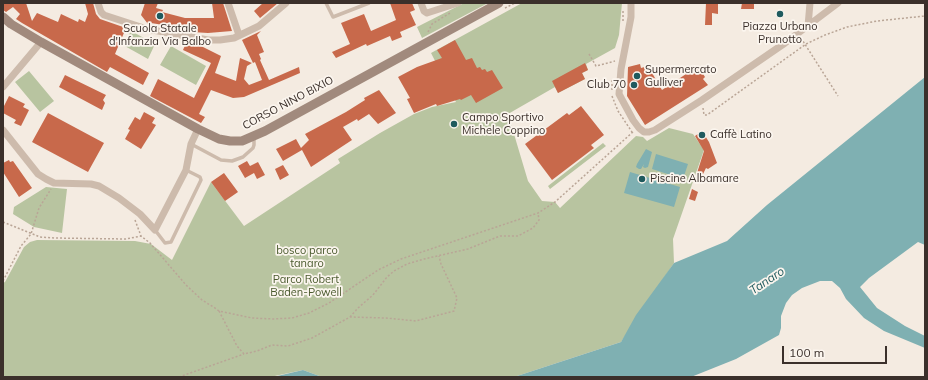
<!DOCTYPE html>
<meta charset="utf-8">
<style>
body{margin:0}
#map{position:relative;width:928px;height:380px;overflow:hidden;background:#f4ebe1;font-family:Mulish,sans-serif}
canvas{display:block}
.frame{position:absolute;inset:0;border:4px solid #3b302b;pointer-events:none}
.scale{position:absolute;left:782px;top:346px;width:105px;height:18px;box-sizing:border-box;border:2px solid #3b302b;border-top:0;padding-left:5px;font-size:12px;line-height:14px;white-space:nowrap;color:#3b302b;-webkit-text-stroke:3px #fbf5ee;paint-order:stroke}
</style>
<div id="map">
<canvas width="928" height="380"></canvas>
<div class="frame"></div>
<div class="scale">100 m</div>
</div>
<script>
const g = document.querySelector('canvas').getContext('2d');
g.lineJoin = 'round';
function paint(path, color) { g.fillStyle = color; g.fill(path, 'evenodd'); }
const toPath = rows => new Path2D(rows.map(r => 'M' + r).join(''));
function stroke(path, color, width, dash) { g.strokeStyle = color; g.lineWidth = width; g.lineCap = dash ? 'butt' : 'round'; g.setLineDash(dash || []); g.stroke(path); }
function drawText(font, color, halo, rows, align = 'center') {
  g.font = font + ' Mulish,sans-serif'; g.lineWidth = 3.5; g.setLineDash([]); g.textBaseline = 'middle'; g.strokeStyle = halo; g.fillStyle = color; for (const [text, x, y, turn = 0] of rows) {
    g.save(); g.translate(x, y); g.rotate((+turn || 0) * Math.PI / 180); g.textAlign = isNaN(turn) ? turn : align; if (halo) g.strokeText(text, 0, 0); g.fillText(text, 0, 0); g.restore();
  }
}
paint(toPath([
 [464,3,488,3,422,38,417,27],
 [522,3,622,3,619,35,615,48,586,64,588,70,582,73,585,79,558,93,555,87,508,114,528,181,542,201,555,202,560,208,636,136,643,137,647,141,669,128,693,134,704,150,673,239,674,263,621,342,514,377,322,377,303,370,270,377,3,377,3,283,5,282,24,247,30,242,37,240,135,241,151,244,172,260,211,182,244,226,340,163,338,159,380,133,414,114,432,107,456,102,431,53],
 [131,31,155,44,148,59,123,45],
 [171,46,206,66,196,85,160,65],
 [29,71,54,101,40,112,15,82],
 [603,143,606,146,550,189,548,186],
 [46,187,67,189,62,233,34,227,13,214,14,207]
]), '#b8c4a0');
paint(toPath([
 [925,77,925,245,918,242,869,278,860,287,877,308,905,326,925,336,925,348,884,331,864,318,846,299,840,288,832,281,820,281,802,288,792,295,786,303,781,316,781,328,779,335,736,359,691,377,514,377,621,342,636,315,674,263,727,241,767,205],
 [646,149,652,152,648,167,645,168,643,167,644,164,641,169,639,169,636,167,637,164],
 [656,154,688,164,683,179,652,169],
 [630,172,680,187,674,207,624,193],
 [303,370,322,377,273,377]
]), '#7fb0b2');
paint(toPath([
 [3,3,26,3,32,21,37,13,58,22,61,14,78,22,79,19,85,22,88,14,85,3,93,3,96,14,100,19,126,28,115,54,149,73,143,85,110,67,107,72,22,23,16,19,20,14,13,7,6,12,3,10],
 [145,3,158,3,156,8,163,10,162,12,185,18,214,18,212,3,223,3,232,31,208,33,192,32,187,31,188,29,151,23,148,24,141,15],
 [263,3,278,3,260,18,254,11],
 [390,3,412,3,415,10,410,12,416,25,400,32,402,37,392,41,390,36,367,46,366,44,336,58,332,52,350,44,341,23,364,14,371,31,396,20],
 [706,3,718,3,718,14,712,13,712,25,705,25],
 [742,3,754,3,754,9,741,9],
 [261,31,257,35,264,52,259,54,261,59,260,60,269,80,299,67,300,73,244,97,233,98,211,90,199,114,205,117,201,123,150,96,158,79,194,98,211,63,183,50,187,41,193,42,221,56,215,73,236,81,240,58,252,63,247,66,244,79,249,85,262,80,255,62,253,63,242,40],
 [455,40,466,60,472,58,477,68,480,67,482,70,485,69,487,72,492,70,503,88,476,103,471,95,461,100,460,99,437,106,436,104,414,113,407,99,410,98,398,77,417,67,442,58,437,50],
 [585,63,588,70,582,73,585,79,558,93,552,81],
 [640,64,641,68,648,66,662,90,698,66,705,77,703,79,708,85,645,125,627,96,628,67],
 [65,75,106,95,103,100,105,103,102,110,59,87],
 [379,90,396,113,378,124,369,114,358,121,357,119,343,127,352,140,311,167,302,150,283,161,276,149,296,139,301,148,309,140,305,134,346,112,365,100,364,98],
 [9,96,25,104,23,107,29,110,21,126,14,123,16,120,3,113,3,108],
 [581,106,604,135,591,145,594,148,552,180,525,144,567,113,569,115],
 [144,112,155,118,152,123,156,125,141,149,125,139,130,130,128,129,135,117,140,120],
 [48,113,104,143,88,172,32,142],
 [702,131,709,142,717,163,708,169,706,168,703,174,697,173,704,151,695,136],
 [9,160,10,162,13,161,32,188,19,197,3,172,3,163],
 [247,161,250,166,258,162,265,175,257,179,254,173,245,178,238,166],
 [283,165,289,175,280,180,275,169],
 [224,173,238,192,225,201,211,182],
 [692,189,698,192,695,201,689,199]
]), '#c8694b');
stroke(toPath([
 [505,8,515,3],
 [623,21,623,11],
 [428,32,432,24,450,13],
 [801,38,838,96],
 [589,54,596,66,615,61],
 [612,90,612,80],
 [612,96,618,111,632,132],
 [703,108,704,115,707,115,806,44,825,35,847,27,877,21,925,16],
 [135,220,141,236,150,243,186,285,202,300,215,308,219,311,252,318,273,319,292,318,309,313,329,303,378,270,401,259,538,213,555,202,634,131],
 [3,222,40,237,55,238,126,239,141,236],
 [3,281,21,246,31,234,39,208,51,189],
 [219,311,237,346,244,354,257,351,272,345,288,346,312,338,350,317,386,318,416,321,454,311,457,298,441,264,439,256],
 [350,317,358,308,373,295,387,277,394,271,407,264,424,259,468,249,500,236,518,236,533,228,539,220,538,213],
 [179,377,244,354]
]), '#b9a596', 1.5, [2, 2]);
stroke(toPath([
 [326,3,333,17,369,3],
 [191,144,221,160,232,161,243,157,253,148,254,145,254,137],
 [155,230,165,243,171,242,201,180,200,177,186,170]
]), '#cdbbac', 3.5);
stroke(toPath([
 [98,3,101,12,104,15,147,29,208,40,220,40,234,38,259,26,286,3],
 [228,3,239,35],
 [421,3,424,11,427,13,458,3],
 [631,3,631,17,621,69,619,94,633,120,639,128,644,132,649,132,655,130,702,100,785,43,838,3],
 [808,26,810,3],
 [3,87,41,42],
 [3,130,38,174,46,179,54,183,91,184,99,186,119,198,140,214,155,230,186,170,191,144,198,129]
]), '#cdbbac', 7);
stroke(toPath([
 [3,17,11,24,41,42,198,129,219,139,230,141,242,141,265,131,499,3]
]), '#a18a7d', 9);
for (const [x, y, r, color] of [
 [780,14,4,"#1f5a5e"],
 [160,16,4,"#1f5a5e"],
 [637,76,4,"#1f5a5e"],
 [634,85,4,"#1f5a5e"],
 [454,124,4,"#1f5a5e"],
 [702,135,4,"#1f5a5e"],
 [642,179,4,"#1f5a5e"]
]) { const dot = new Path2D(); dot.arc(x, y, r, 0, 2 * Math.PI); g.fillStyle = color; g.fill(dot); stroke(dot, '#fbf5ee', 1.5); }
drawText('11px', '#3b302b', '#fbf5ee', [
 ["Piazza Urbano",780,27,"center"],
 ["Prunotto",780,40,"center"],
 ["Scuola Statale",160,29,"center"],
 ["d'Infanzia Via Balbo",160,42,"center"],
 ["Supermercato",645,70],
 ["Gulliver",645,83],
 ["Club 70",626,85,"right"],
 ["Campo Sportivo",462,118],
 ["Michele Coppino",462,131],
 ["Caffè Latino",710,135],
 ["Piscine Albamare",650,179]
], 'left');
drawText('11px', '#3b302b', '#fbf5ee', [
 ["CORSO NINO BIXIO",288,103,-28]
]);
drawText('11px', '#4a5a2e', '#fbf5ee', [
 ["bosco parco",307,251],
 ["tanaro",307,264],
 ["Parco Robert",306,280],
 ["Baden-Powell",306,293]
]);
drawText('italic 12px', '#1f5a5e', '#fbf5ee', [
 ["Tanaro",767,281,-34]
]);
</script>
